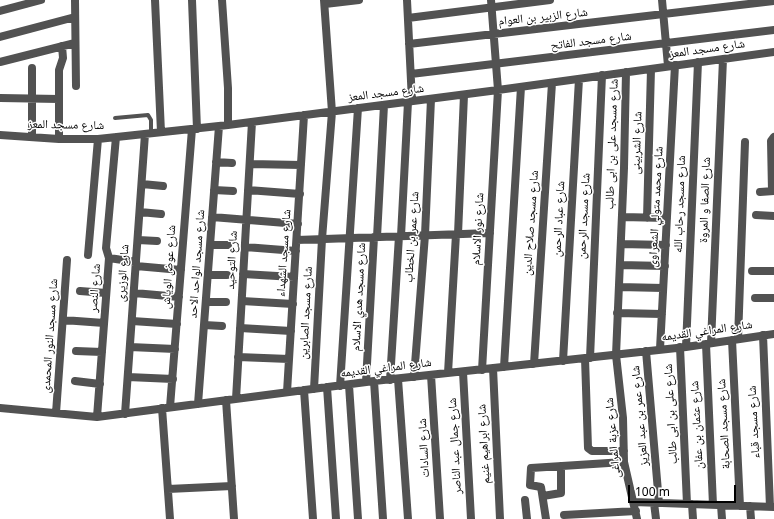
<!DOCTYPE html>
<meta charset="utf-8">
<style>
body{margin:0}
#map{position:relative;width:774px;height:519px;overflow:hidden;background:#fff;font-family:"Noto Sans",sans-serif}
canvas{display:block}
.scale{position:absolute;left:628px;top:485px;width:108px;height:18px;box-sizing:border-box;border:2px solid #000;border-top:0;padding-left:5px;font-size:12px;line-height:14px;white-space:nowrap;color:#000;-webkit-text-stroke:3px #fff;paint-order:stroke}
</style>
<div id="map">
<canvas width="774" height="519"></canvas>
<div class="scale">100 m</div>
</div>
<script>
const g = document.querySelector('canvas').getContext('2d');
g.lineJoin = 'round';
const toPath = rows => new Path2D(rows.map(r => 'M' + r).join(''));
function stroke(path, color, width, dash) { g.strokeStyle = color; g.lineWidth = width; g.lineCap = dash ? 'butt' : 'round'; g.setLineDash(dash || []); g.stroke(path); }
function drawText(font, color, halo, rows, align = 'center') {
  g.font = font + ' "Noto Sans","Noto Naskh Arabic",sans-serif'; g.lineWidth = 3; g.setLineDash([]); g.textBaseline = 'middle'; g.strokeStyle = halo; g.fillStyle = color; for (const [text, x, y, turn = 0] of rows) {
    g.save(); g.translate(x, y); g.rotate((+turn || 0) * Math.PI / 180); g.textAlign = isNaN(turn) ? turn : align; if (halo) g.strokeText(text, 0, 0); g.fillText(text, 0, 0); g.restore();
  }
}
stroke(toPath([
 [115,118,148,115,151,120,151,133]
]), '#525252', 4);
stroke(toPath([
 [75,0,76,86],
 [155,0,161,132],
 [192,0,197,129],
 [222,0,228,88,228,125],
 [407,0,412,101],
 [662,0,668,66],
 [325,4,359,0],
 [0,11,41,0],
 [408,18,550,0],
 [0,37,75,17],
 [409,44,774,1],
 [0,62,75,43],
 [626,72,624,168,616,355,623,418,624,462,637,519],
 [411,74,774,30],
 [0,98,59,99],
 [0,135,59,139,98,139,228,125,498,90,774,52],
 [32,137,32,68],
 [59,139,59,70,63,58,62,46],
 [216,162,232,163],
 [250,164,301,165],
 [142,184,163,186],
 [214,190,233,191],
 [248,190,300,194],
 [772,191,771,141,774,137],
 [760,192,774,191],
 [140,212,161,214],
 [756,215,774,216],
 [212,217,298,224],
 [622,217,667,218],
 [647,218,651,69],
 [458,234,464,95],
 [401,236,408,102],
 [377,237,384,105],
 [138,240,157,241],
 [297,240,490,233],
 [621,244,666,245],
 [210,245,228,245],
 [245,247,296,251],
 [88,255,98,139],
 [109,258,136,262],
 [620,265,665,266],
 [136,266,181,270],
 [752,271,774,271],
 [243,274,294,277],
 [208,275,227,275],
 [619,287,663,288],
 [80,291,106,293],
 [134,293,179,297],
 [755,298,774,298],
 [242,301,293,304],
 [206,302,226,302],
 [617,313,662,314],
 [63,320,104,323],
 [132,321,177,324],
 [204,325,222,326],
 [240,328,291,331],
 [763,335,770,507],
 [738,339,745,142],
 [732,340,740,506],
 [711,343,723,59],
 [706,344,713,505],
 [130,347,175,349],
 [680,347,687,504],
 [686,347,698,62],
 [660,349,675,65],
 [76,351,102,352],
 [646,351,659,503],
 [238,357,289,359],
 [585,358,588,448,592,451,624,451],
 [590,358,602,75],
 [563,361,579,79],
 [534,364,552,83],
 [504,367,521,87],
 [493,368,500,519],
 [482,370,498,90,491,0],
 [463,372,471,519],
 [448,373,456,234],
 [431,375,440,519],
 [128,377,173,379],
 [414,377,425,235,431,99],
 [398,379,408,519],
 [390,380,399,236],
 [75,381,100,384],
 [374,381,383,519],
 [366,382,374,237],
 [349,385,358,519],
 [340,386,358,108],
 [327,387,336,519],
 [314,389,322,239,332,112,324,0],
 [304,390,313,519],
 [287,392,304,115],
 [236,399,252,122],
 [226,400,234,519],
 [198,404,219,126],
 [170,407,192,129],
 [0,408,97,417,374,381,686,347,774,334],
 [162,408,170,519],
 [56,413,67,260],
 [125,414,145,134],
 [97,417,109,258,106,248,116,137],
 [168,489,232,486],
 [543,496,561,493,561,466],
 [525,500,527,519],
 [634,502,774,507],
 [654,503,656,519],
 [692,504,693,519],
 [721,505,722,519],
 [750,506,751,519],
 [564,515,636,511],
 [546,519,541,487,530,485,531,468,624,462]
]), '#525252', 8);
drawText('12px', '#000', '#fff', [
 ["شارع الزبير بن العوام",543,17,-6],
 ["شارع مسجد الفاتح",591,41,-7],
 ["شارع مسجد المعز",707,49,-8],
 ["شارع مسجد المعز",386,93,-7],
 ["شارع مسجد المعز",66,125,1],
 ["شارع الشربينى",637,143,-88],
 ["شارع مسجد على بن ابى طالب",612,144,-88],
 ["شارع الصفا و المروة",705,200,-88],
 ["شارع مسجد رحاب الله",680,204,-88],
 ["شارع محمد متولي الشعراوى",656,207,-87],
 ["شارع مسجد الرحمن",584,216,-87],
 ["شارع عباد الرحمن",559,219,-87],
 ["شارع مسجد صلاح الدين",531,223,-86],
 ["شارع نور الاسلام",478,229,-87],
 ["شارع عمر بن الخطاب",412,237,-86],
 ["شارع مسجد الشهداء",284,253,-86],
 ["شارع التوحيد",232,260,-87],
 ["شارع مسجد الواحد الاحد",197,264,-86],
 ["شارع عوض الوياش",169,267,-86],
 ["شارع الوزيرى",123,273,-86],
 ["شارع النصر",95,288,-86],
 ["شارع مسجد هدي الاسلام",359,297,-87],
 ["شارع مسجد الصابرين",306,313,-87],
 ["شارع المراغي القديمه",707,331,-8],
 ["شارع مسجد النور المحمدى",50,336,-86],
 ["شارع المراغي القديمه",386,368,-7],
 ["شارع على بن ابى طالب",671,414,-93],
 ["شارع عمر بن عبد العزيز",640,416,-95],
 ["شارع مسجد قباء",754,422,-93],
 ["شارع مسجد الصحابة",724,424,-93],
 ["شارع عثمان بن عفان",697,425,-93],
 ["شارع عزبة المراغى",613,438,-95],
 ["شارع ابراهيم غنيم",484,444,-93],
 ["شارع جمال عبد الناصر",455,446,-93],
 ["شارع السادات",424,448,-93]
]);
</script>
